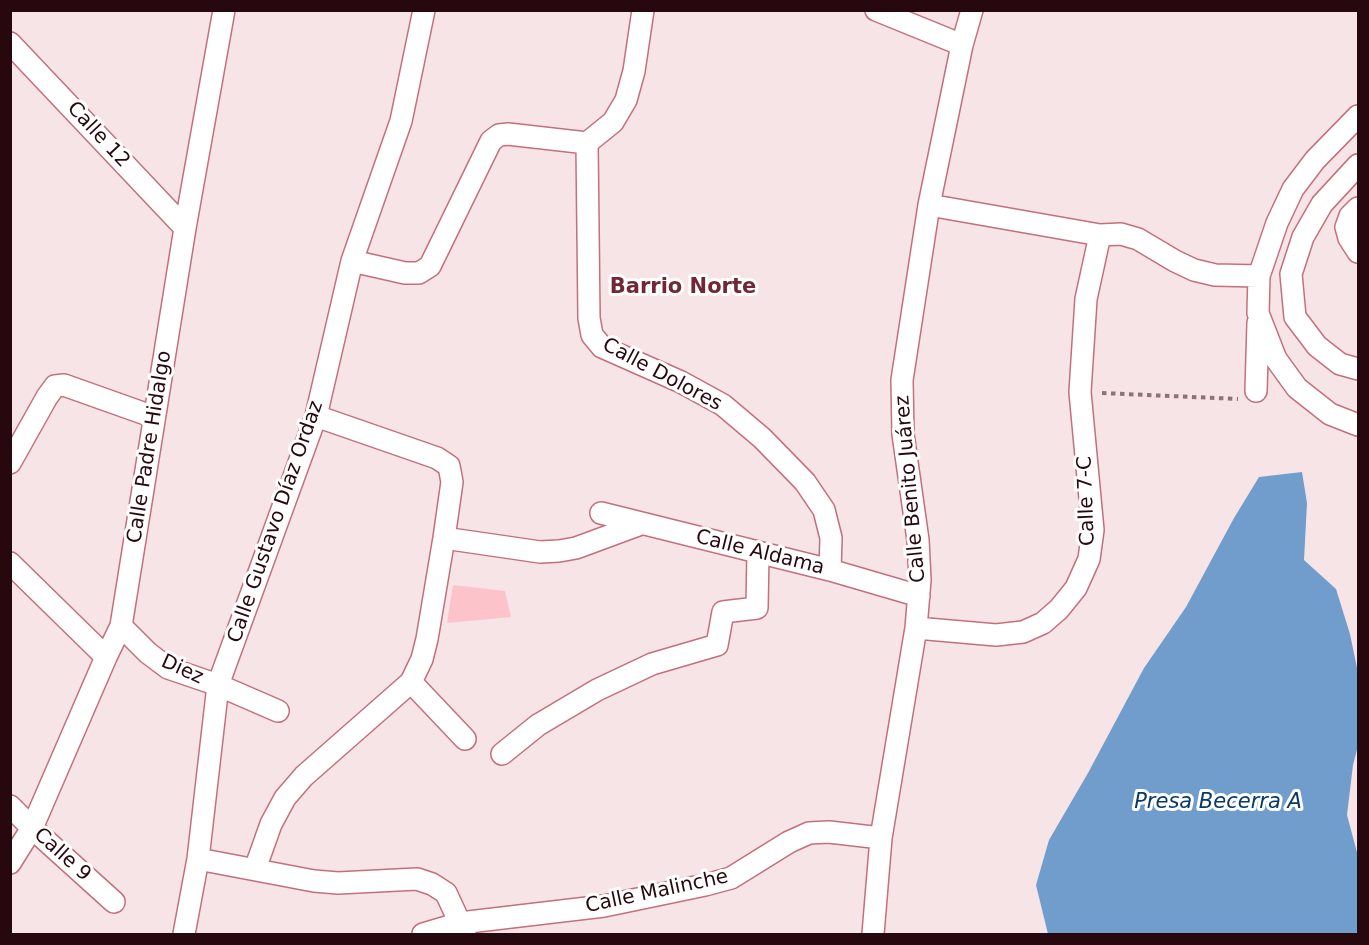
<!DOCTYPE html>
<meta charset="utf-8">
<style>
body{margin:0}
#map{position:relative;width:1369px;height:945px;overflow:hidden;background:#f7e4e6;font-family:"DejaVu Sans",sans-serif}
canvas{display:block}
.frame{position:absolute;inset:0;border:12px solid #28080f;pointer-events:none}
</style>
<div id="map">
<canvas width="1369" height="945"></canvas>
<div class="frame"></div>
</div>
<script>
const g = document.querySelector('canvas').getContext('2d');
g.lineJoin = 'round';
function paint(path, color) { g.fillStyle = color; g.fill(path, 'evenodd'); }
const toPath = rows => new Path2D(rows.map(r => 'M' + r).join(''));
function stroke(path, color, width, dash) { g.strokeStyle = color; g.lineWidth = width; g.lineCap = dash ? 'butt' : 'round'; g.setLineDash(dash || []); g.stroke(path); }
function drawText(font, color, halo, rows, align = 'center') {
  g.font = font + ' "DejaVu Sans",sans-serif'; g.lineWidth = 6; g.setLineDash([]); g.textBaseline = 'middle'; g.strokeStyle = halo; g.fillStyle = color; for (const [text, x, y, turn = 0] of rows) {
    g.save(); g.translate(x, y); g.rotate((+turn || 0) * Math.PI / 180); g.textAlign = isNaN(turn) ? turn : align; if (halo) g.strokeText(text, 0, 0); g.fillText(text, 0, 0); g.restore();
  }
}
paint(toPath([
 [1302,472,1307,503,1304,560,1336,589,1350,634,1357,668,1358,746,1353,765,1347,815,1358,856,1358,934,1048,934,1036,885,1049,840,1088,773,1144,668,1186,607,1234,518,1259,477]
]), '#719dcd');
paint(toPath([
 [453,585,505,591,511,617,447,623]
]), '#fcc4ca');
const street = toPath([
 [876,10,962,45],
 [10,43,185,228],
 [1358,116,1315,160,1293,189,1277,223,1259,276,1258,313,1276,359,1297,388,1330,414,1358,425],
 [587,143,589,318,592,335,602,347,681,382,723,405,762,438,805,482,824,510,831,538,830,570],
 [587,143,613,122,626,100,634,71,643,10],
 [1358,165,1322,204,1303,237,1291,274,1295,317,1317,346,1340,364,1358,369],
 [929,205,1100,235,1121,234,1138,239,1175,261,1194,270,1215,275,1259,276],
 [1358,208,1350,216,1346,227,1349,238,1358,252],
 [352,261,405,273,419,273,430,266,491,141,499,135,508,134,587,143],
 [1256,391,1258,323],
 [316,416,437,458,449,466,452,482,444,538,540,552,559,551,576,548,641,524],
 [10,463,47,397,55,386,64,385,154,417],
 [601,513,830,570,919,596],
 [10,563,106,657],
 [121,626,148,653,168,668,218,685,278,711],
 [916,628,996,635,1023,632,1043,623,1059,609,1076,588,1089,559,1093,530,1080,392,1086,299,1100,235],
 [411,682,465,739],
 [502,754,538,725,597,690,652,664,717,645,723,612,757,608,758,552],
 [10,806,32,828,114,902],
 [198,859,314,881,338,883,417,879,432,884,446,893,465,934],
 [10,863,32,828,106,657,121,626,185,228,224,10],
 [255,869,271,824,285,798,304,776,411,682,422,659,427,639,444,538],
 [184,934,198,859,218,685,316,416,352,261,401,121,424,10],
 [423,934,460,923,604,906,705,885,731,878,789,842,809,833,829,832,881,838],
 [873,934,881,838,916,628,920,580,918,540,903,434,902,380,929,205,962,45,972,10]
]);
stroke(street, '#c4707c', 24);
stroke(toPath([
 [1102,393,1238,399]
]), '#8d7378', 4, [4.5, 4.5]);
stroke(street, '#fff', 21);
drawText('20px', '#28080f', '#fff', [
 ["Calle 12",98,135,47],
 ["Calle Dolores",662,375,28],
 ["Calle Padre Hidalgo",150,447,-81],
 ["Calle Benito Juárez",911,489,-95],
 ["Calle 7-C",1087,501,-92],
 ["Calle Gustavo Díaz Ordaz",276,522,-71],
 ["Calle Aldama",760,553,14],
 ["Diez",182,670,24],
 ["Calle 9",62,855,42],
 ["Calle Malinche",657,892,-12]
]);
drawText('bold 21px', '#722736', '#fff', [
 ["Barrio Norte",683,288]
]);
drawText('italic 21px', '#093a67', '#fff', [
 ["Presa Becerra A",1218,803]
]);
</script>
